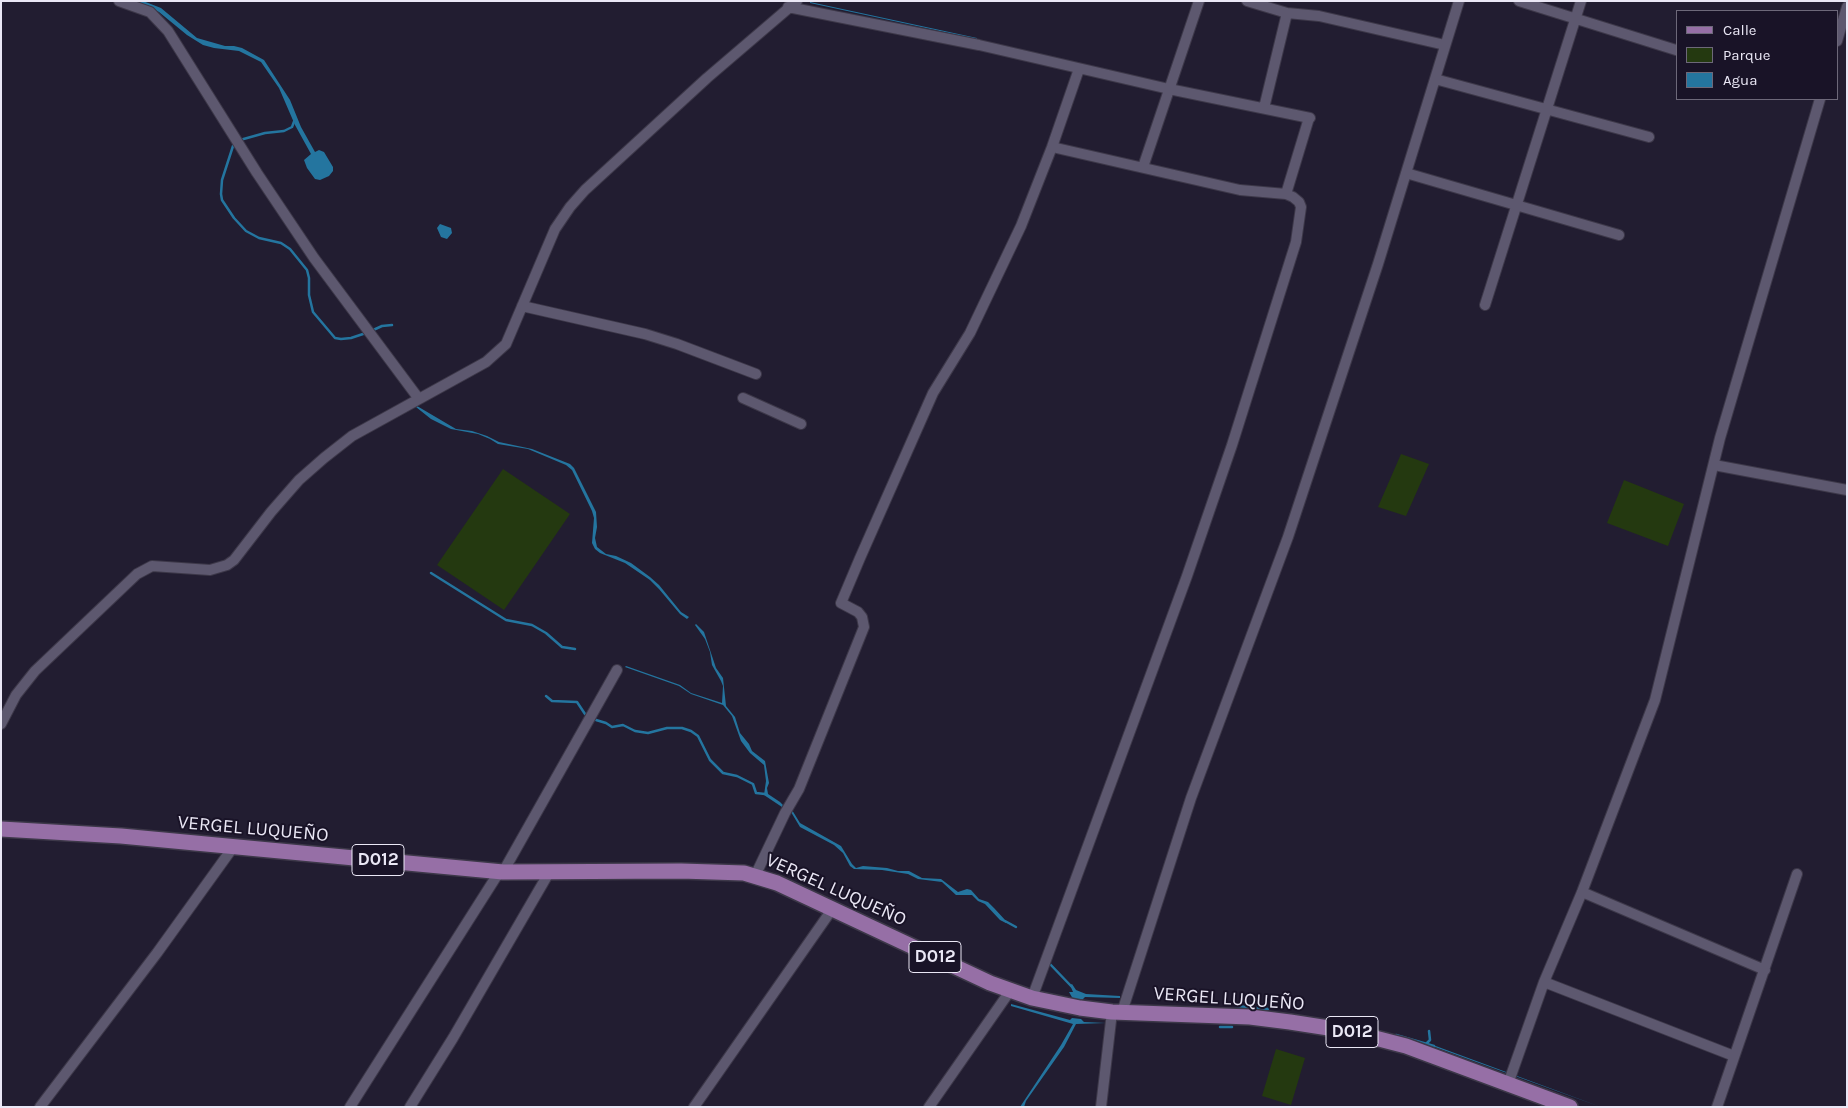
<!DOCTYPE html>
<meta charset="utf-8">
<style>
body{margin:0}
#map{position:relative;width:1848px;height:1108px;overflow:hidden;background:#221d31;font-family:Karla,sans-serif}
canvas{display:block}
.frame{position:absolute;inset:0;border:2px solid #eae7f5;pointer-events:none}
.legend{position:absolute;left:1676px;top:10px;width:162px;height:90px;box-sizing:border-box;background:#191327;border:1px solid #6d6879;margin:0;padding:6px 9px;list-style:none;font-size:15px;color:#eae7f5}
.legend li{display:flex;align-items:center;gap:10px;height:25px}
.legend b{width:25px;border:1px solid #6d6879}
</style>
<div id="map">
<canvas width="1848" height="1108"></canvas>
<div class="frame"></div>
<ul class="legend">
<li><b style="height:6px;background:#966fa6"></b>Calle</li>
<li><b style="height:14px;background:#243910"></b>Parque</li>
<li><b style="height:14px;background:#24759f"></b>Agua</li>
</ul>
</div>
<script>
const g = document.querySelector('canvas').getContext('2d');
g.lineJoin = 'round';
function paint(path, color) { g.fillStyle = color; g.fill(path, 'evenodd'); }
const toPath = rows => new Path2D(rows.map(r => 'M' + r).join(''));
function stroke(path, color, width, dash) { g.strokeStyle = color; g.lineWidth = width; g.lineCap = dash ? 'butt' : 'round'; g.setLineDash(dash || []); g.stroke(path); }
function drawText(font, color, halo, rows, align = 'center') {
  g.font = font + ' Karla,sans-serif'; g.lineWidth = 4; g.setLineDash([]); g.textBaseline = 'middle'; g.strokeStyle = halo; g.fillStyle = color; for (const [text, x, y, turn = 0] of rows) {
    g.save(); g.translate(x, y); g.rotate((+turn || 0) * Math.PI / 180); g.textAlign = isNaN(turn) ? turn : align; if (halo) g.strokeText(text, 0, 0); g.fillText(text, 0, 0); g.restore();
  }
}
paint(toPath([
 [1401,454,1429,464,1406,516,1378,507],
 [503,469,570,514,504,610,437,565],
 [1624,480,1684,504,1668,546,1607,523],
 [1276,1049,1305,1058,1291,1105,1262,1096]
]), '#243910');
paint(toPath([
 [132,1,143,1,161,8,197,38,225,46,234,46,242,48,264,60,290,100,301,127,315,152,319,150,324,152,333,167,333,171,329,176,320,180,315,179,307,168,304,160,311,154,295,125,279,88,261,62,239,51,214,48,203,45,187,35,159,12,141,3],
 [810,2,977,38,977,39,810,3],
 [440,224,451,228,452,233,447,239,441,237,437,228],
 [417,406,456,429,472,431,487,436,499,442,532,449,570,464,574,468,596,512,597,527,595,538,597,547,606,554,616,556,631,563,650,577,659,585,681,612,689,617,687,619,680,614,659,589,650,580,625,563,600,553,595,549,592,543,594,518,592,511,572,470,566,465,528,449,498,444,490,439,478,434,451,429,431,419,416,407],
 [696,624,704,632,716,668,723,678,726,706,735,717,740,733,749,744,752,751,765,761,769,783,767,788,768,794,780,802,783,805,782,807,764,795,766,781,764,765,750,753,741,741,732,716,723,705,691,694,679,686,625,667,626,666,680,685,691,693,722,703,723,686,721,681,712,665,710,652,705,639,695,625],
 [792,810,800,823,841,846,852,864,856,868,863,866,887,868,898,871,909,871,922,878,941,879,958,892,967,889,971,890,979,899,988,902,994,908,1006,921,1006,923,1000,920,985,904,978,901,972,895,956,895,942,882,918,879,908,874,882,870,854,869,850,866,843,853,834,845,800,827,791,812],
 [1072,984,1076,990,1086,994,1120,996,1120,998,1085,997,1082,1000,1073,999,1069,992,1073,992,1070,985],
 [1011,1004,1070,1020,1072,1018,1081,1019,1084,1022,1106,1023,1076,1024,1064,1047,1026,1101,1024,1107,1020,1107,1061,1045,1073,1024,1011,1006],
 [1433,1045,1601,1107,1432,1046]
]), '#24759f');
stroke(toPath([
 [240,140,265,133,284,131,292,127,295,119],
 [236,143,233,146,222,180,221,194,222,200,234,218,246,231,259,238,281,243,290,249,307,270,309,278,309,295,313,312,335,338,341,339,351,338,366,333],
 [371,331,382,326,392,325],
 [431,573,506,620,532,625,546,633,562,647,575,649],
 [546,696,552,701,577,702,585,714],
 [596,720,606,723,612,727,623,725,635,731,648,733,667,728,682,728,691,731,698,736,710,760,723,773,737,776,753,784,756,793,765,794],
 [1005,921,1016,927],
 [1049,963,1072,987],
 [1236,1006,1268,1009],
 [1328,1019,1340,1021],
 [1220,1027,1232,1027],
 [1396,1035,1434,1046],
 [1330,1039,1354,1044],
 [1426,1044,1430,1040,1429,1031]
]), '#24759f', 2.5);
const minor = toPath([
 [119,1,150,12,168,31,257,173,314,258,419,399],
 [1247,1,1287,13,1319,16,1445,45],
 [1519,1,1676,50],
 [788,7,979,45,1169,89,1310,118],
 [1837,41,1847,7],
 [1435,79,1649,137],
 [1264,108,1287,13],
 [1143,167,1199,1],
 [1406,173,1619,235],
 [1286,194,1309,118],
 [1485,305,1581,1],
 [522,306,645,334,677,344,756,374],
 [743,398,801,424],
 [1714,465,1847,490],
 [1,724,16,695,35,671,137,574,152,566,210,570,227,565,234,560,271,512,299,480,324,458,352,436,486,362,506,344,555,229,570,207,585,190,707,78,797,1],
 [755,876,785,813,799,789,864,627,862,617,858,612,841,603,860,558,933,393,970,333,1021,226,1052,147,1079,69],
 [1582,892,1765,970],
 [1544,982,1734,1056],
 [1032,998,1187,576,1232,445,1296,242,1301,207,1299,202,1293,197,1286,194,1240,190,1052,147],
 [1122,1012,1191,798,1288,537,1378,264,1459,1],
 [1508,1084,1544,982,1582,892,1655,700,1720,438,1820,99],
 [40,1107,157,953,234,846],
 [350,1107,496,877,503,872,617,670],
 [410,1107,453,1038,550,871],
 [694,1107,833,908],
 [929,1107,1010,991],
 [1101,1107,1112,1012],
 [1717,1107,1797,874]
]);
const primary = toPath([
 [1,829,121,836,503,872,681,871,744,873,777,883,990,983,1032,998,1080,1008,1112,1012,1250,1017,1290,1022,1348,1031,1406,1046,1570,1107]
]);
stroke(minor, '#3d3849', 12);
stroke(primary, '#3d3849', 18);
stroke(minor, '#5d586f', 10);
stroke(primary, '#966fa6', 15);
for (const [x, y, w] of [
 [378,860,52],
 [935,957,52],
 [1352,1032,52]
]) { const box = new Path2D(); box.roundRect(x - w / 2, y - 15.5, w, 31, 4); g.fillStyle = '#191327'; g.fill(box); stroke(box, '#eae7f5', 1); }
drawText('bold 18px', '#eae7f5', null, [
 ["D012",378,860],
 ["D012",935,957],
 ["D012",1352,1032]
]);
drawText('19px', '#eae7f5', '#191327', [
 ["VERGEL LUQUEÑO",253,829,5],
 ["VERGEL LUQUEÑO",836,890,24],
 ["VERGEL LUQUEÑO",1229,999,4]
]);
</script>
